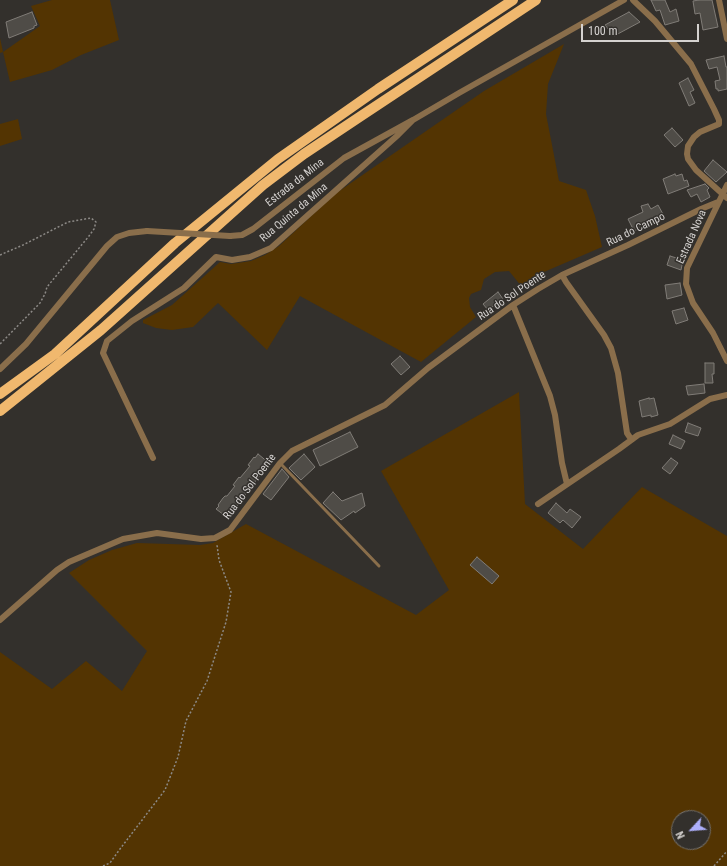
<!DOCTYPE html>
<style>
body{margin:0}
#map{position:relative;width:727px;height:866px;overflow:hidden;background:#33302c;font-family:"Roboto Condensed",sans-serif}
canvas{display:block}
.north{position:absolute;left:671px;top:810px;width:40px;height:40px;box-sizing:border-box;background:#33302c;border:1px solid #74716e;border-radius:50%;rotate:244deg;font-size:11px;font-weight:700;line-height:16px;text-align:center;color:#d5d2d0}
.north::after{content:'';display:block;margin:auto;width:14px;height:18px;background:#adaffb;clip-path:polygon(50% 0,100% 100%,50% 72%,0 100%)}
.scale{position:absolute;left:581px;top:24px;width:118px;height:18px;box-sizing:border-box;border:2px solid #d5d2d0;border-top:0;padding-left:5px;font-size:12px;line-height:14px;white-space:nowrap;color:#d5d2d0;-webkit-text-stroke:3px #33302c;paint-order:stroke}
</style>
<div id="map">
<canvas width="727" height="866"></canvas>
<div class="north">N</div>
<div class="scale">100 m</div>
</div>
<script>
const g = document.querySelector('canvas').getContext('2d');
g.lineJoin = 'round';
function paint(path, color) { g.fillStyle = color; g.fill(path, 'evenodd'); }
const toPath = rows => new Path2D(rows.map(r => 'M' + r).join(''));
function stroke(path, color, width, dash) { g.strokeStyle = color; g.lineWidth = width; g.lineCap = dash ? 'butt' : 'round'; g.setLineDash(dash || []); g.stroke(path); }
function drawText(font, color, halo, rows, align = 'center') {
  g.font = font + ' "Roboto Condensed",sans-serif'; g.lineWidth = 3; g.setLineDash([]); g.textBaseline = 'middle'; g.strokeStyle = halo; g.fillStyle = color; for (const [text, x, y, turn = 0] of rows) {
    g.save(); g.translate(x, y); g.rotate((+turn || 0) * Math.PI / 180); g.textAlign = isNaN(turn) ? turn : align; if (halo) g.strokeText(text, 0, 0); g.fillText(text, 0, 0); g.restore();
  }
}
paint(toPath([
 [52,0,110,0,119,40,81,55,52,70,10,82,3,52,0,53,0,38,3,52,40,26,31,6],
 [564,44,548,84,546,114,559,181,586,190,595,216,602,247,544,272,522,287,509,271,495,272,484,279,481,290,471,294,469,298,470,307,476,317,421,362,300,296,267,350,218,303,193,327,172,330,156,328,143,323,143,320,172,305,220,262,231,264,251,261,265,255,279,246,335,194,484,91],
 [18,119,22,139,0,146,0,124],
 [519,392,525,504,583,549,642,487,727,536,727,866,0,866,0,652,52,689,86,661,122,691,147,651,69,573,89,560,112,550,137,543,200,545,213,543,246,524,416,615,449,590,381,471],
 [679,818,703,818,703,842,679,842]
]), '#533402');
const building = toPath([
 [651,0,665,0,670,12,676,9,679,21,665,25,660,10,656,11,651,0],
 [699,0,712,0,718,27,703,30,700,13,695,14,693,1,699,0],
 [32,12,37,25,34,26,34,28,9,38,6,22,32,12],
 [629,12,640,22,614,36,605,25,629,12],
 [724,56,726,67,727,67,727,89,718,91,718,89,716,89,715,81,720,80,717,67,709,69,706,60,724,56],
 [688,78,694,90,690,92,695,103,689,106,679,83,688,78],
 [672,128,683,140,675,147,664,135,672,128],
 [713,160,727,172,716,182,704,171,713,160],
 [675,174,676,176,682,174,684,181,687,180,689,186,668,194,663,179,675,174],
 [705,184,709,188,707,190,710,197,701,202,697,194,691,197,687,190,705,184],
 [648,204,651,209,658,205,664,216,634,231,628,219,643,212,641,206,648,204],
 [670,256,683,260,681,270,667,265,670,256],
 [680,283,682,295,667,299,665,285,680,283],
 [498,292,503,299,488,310,483,304,498,292],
 [684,308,688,320,676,324,672,311,684,308],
 [400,356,410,367,401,375,391,364,400,356],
 [705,363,714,363,714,374,712,374,713,383,705,383,705,363],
 [704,384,705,393,688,395,686,386,704,384],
 [649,398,649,399,654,398,658,415,651,417,651,415,642,417,639,401,649,398],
 [688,423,701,428,698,436,685,432,688,423],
 [350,432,358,447,320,466,313,450,350,432],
 [673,435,685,441,681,449,669,444,673,435],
 [258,454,269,463,228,518,216,509,219,506,218,505,223,498,225,496,227,496,235,486,233,485,239,477,240,478,250,466,248,465,254,457,255,458,258,454],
 [304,454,315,467,301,480,289,468,304,454],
 [671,458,678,463,670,474,662,468,671,458],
 [282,469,289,477,271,500,263,494,282,469],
 [333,492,342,501,362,493,365,506,355,513,354,511,341,520,323,503,333,492],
 [556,503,567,513,570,509,581,517,572,528,563,520,560,523,548,513,556,503],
 [477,557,499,576,492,584,470,565,477,557]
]);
paint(building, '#4f4c47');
stroke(building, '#807c77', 1);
stroke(toPath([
 [0,255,23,245,68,222,91,218,96,222,94,229,89,236,47,287,45,294,40,303,0,344],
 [103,866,110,863,120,849,165,790,178,757,186,721,207,681,226,622,231,592,219,560,217,545],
 [714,866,727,851]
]), '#8c8986', 1.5, [2, 2]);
stroke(toPath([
 [280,463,379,566]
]), '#8a6e4b', 3);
stroke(toPath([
 [633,0,655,21,691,64,714,109,719,120,719,124,700,132,694,137,688,146,687,154,688,159,696,170,727,198],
 [719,0,727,39],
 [727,185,687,268,686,284,693,303,713,333,727,361],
 [230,236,242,235,253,229,344,158,413,120,459,93,624,0],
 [562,275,566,282,604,335,611,348,618,373,627,433,631,439],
 [513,305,550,396,555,415,562,463,567,484],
 [0,369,26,344,107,246,117,237,129,233,147,231],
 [153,458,103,353,107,341,132,321,184,288,216,257,232,260,250,257,271,248,398,135,413,120],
 [538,504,619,449,638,435,670,424,710,399,727,395],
 [0,620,57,570,69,562,123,539,157,533,201,539,215,538,230,530,280,463,292,451,385,405,428,368,513,305,538,289,562,275,628,245,701,209,718,202]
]), '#8a6e4b', 6);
stroke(toPath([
 [0,394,55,354,175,243,278,159,378,89,513,0],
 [0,411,101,330,263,185,304,154,361,116,536,0]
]), '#f0b86e', 10);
stroke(toPath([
 [147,231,230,236]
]), '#8a6e4b', 6);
drawText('11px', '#d5d2d0', '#33302c', [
 ["Estrada da Mina",295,183,-38],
 ["Rua Quinta da Mina",294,213,-40],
 ["Rua do Campo",636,230,-26],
 ["Estrada Nova",692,237,-66],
 ["Rua do Sol Poente",512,296,-34],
 ["Rua do Sol Poente",250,487,-53]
]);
</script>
